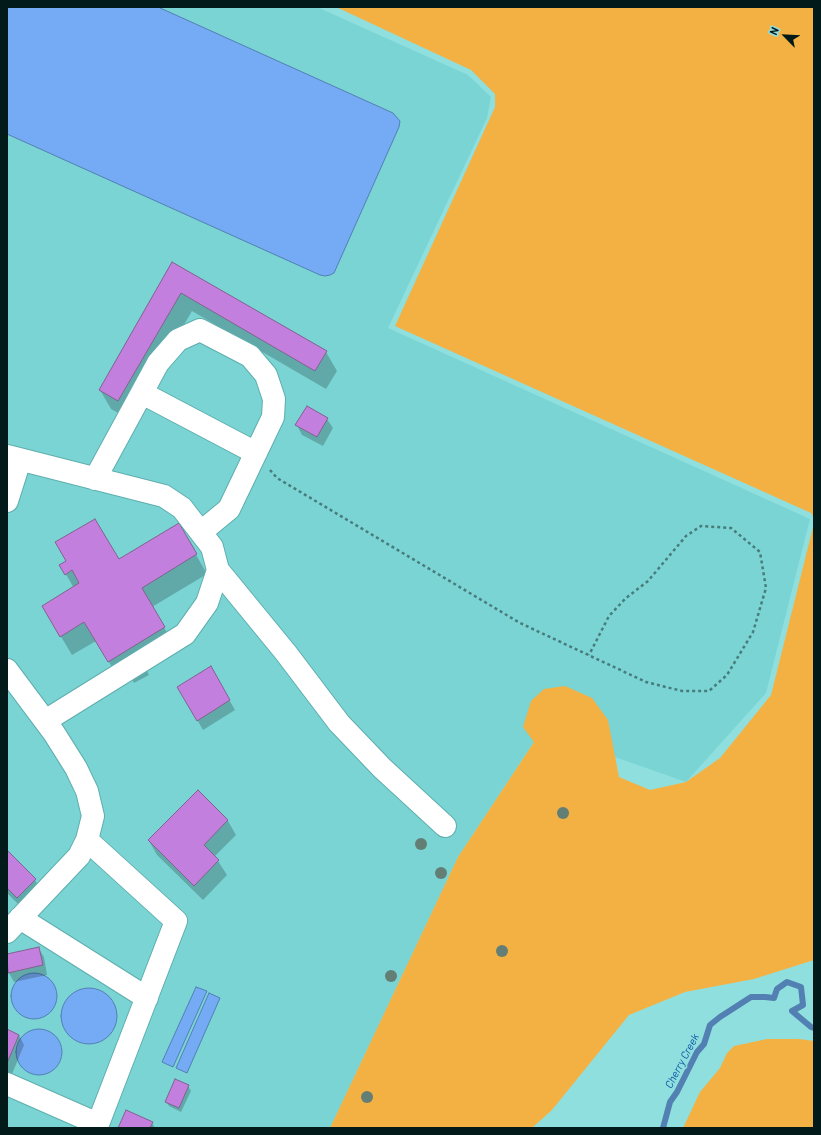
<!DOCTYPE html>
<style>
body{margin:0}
#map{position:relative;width:821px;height:1135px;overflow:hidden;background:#90dfdf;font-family:Barlow,sans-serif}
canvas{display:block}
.frame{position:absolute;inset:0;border:8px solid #021a1a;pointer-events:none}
.north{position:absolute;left:765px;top:16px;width:40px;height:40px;-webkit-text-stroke:3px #90dfdf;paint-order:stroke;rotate:294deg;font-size:11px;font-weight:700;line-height:16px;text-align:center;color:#021a1a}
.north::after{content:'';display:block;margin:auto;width:14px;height:18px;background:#021a1a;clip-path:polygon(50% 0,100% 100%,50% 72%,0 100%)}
</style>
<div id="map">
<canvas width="821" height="1135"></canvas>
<div class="frame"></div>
<div class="north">N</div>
</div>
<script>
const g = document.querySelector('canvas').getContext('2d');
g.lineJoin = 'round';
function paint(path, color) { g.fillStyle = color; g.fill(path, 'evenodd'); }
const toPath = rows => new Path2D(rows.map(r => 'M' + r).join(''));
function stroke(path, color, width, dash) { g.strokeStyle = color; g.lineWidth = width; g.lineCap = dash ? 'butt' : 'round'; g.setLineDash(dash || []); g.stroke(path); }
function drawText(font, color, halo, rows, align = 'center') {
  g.font = font + ' Barlow,sans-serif'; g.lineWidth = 3.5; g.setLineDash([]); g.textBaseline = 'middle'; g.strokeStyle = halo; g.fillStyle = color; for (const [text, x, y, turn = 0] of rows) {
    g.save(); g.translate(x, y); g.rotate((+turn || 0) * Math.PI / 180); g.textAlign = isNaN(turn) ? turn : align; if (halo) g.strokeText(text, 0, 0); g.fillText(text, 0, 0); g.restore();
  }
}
paint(toPath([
 [7,7,317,7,468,75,491,97,487,118,388,328,810,519,766,693,686,782,541,731,458,857,330,1128,7,1128]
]), '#7ad4d4');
paint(toPath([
 [336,7,814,7,814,518,811,513,395,326,495,107,495,94,471,70],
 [814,523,814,960,754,979,685,992,629,1015,552,1110,532,1128,330,1128,458,857,534,742,523,727,531,701,544,689,565,686,592,698,608,720,619,777,650,790,686,782,720,758,771,695],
 [767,1039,799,1039,814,1041,814,1128,683,1128,700,1092,720,1068,727,1053,734,1046]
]), '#f4b143');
const water = toPath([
 [7,7,158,7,393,113,400,121,399,127,334,273,330,275,325,276,320,275,7,134,7,7],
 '11 996a23 23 0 1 1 46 0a23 23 0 1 1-46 0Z',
 [196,987,207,991,173,1067,162,1062,196,987],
 '61 1016a28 28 0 1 1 56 0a28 28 0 1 1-56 0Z',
 [209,993,220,998,187,1073,176,1068,209,993],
 '16 1052a23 23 0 1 1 46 0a23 23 0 1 1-46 0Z'
]);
paint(water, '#74abf4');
stroke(water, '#5280b3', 1);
paint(toPath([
 [173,264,326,352,337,371,326,389,192,311,129,419,111,409,100,390],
 [327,419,333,428,323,446,302,435,297,425],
 [179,525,207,574,152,607,175,646,144,665,149,675,134,683,129,674,120,680,96,641,72,655,54,625,74,588,61,566,119,561],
 [211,668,235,710,203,730,179,688],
 [198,791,228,821,236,835,214,857,218,861,227,875,203,900,157,855,149,841],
 [7,852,35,880,43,894,26,912,7,893],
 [38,948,44,957,47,975,14,982,9,973,7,966,7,955],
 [7,1030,19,1035,24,1045,12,1074,7,1072],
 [188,1086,191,1091,181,1112,169,1106,166,1102],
 [152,1123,155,1128,119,1128]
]), '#0003');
stroke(toPath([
 [663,1128,670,1102,677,1092,697,1052,704,1044,710,1025,720,1017,751,997,765,997,774,998,777,989,787,982,801,987,803,1005,792,1011,811,1027,814,1028]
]), '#5280b3', 6);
const building = toPath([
 [172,262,327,351,315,371,181,293,118,401,99,390,172,262],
 [307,406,328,418,317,437,295,425,307,406],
 [95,519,119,559,179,523,197,554,142,588,165,627,108,662,84,622,60,637,42,606,79,583,72,570,65,575,59,565,66,561,55,542,95,519],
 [211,666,230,700,197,721,177,687,211,666],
 [198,790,228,820,204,845,219,860,194,886,148,840,198,790],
 [7,850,36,879,17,898,7,888,7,850],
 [39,947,43,965,8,973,7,954,39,947],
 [7,1029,19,1035,7,1063,7,1029],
 [175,1079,189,1085,179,1108,165,1102,175,1079],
 [126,1110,153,1122,150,1128,118,1128,126,1110]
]);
paint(building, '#c37fde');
stroke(building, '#82628f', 1);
const minor = toPath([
 [142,393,256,453],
 [7,456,164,496,182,508,212,547,218,570,207,603,185,634,45,721],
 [95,479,158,363,178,340,200,330,250,356,266,375,274,399,273,417,229,509,201,532],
 [7,501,20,460],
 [218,570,286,653,339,723,382,768,445,826],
 [7,670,54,733,76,768,87,791,93,816,87,840,79,856,7,932],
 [20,918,147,998],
 [7,1084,98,1124,176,921,87,840]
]);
stroke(minor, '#5faeae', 24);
stroke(toPath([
 [270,470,277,478,520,623,646,682,682,691,709,691,727,675,753,632,766,588,760,552,731,528,701,526,686,536,648,581,626,598,609,616,589,655]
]), '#487c7c', 2.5, [3, 3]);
stroke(minor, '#fff', 22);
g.fillStyle = '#637f75';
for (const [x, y] of [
 [563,813],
 [421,844],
 [441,873],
 [502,951],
 [391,976],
 [367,1097]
]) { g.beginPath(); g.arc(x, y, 6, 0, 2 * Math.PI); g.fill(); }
drawText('italic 11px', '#0c54a4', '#90dfdf', [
 ["Cherry Creek",682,1061,-62]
]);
</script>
